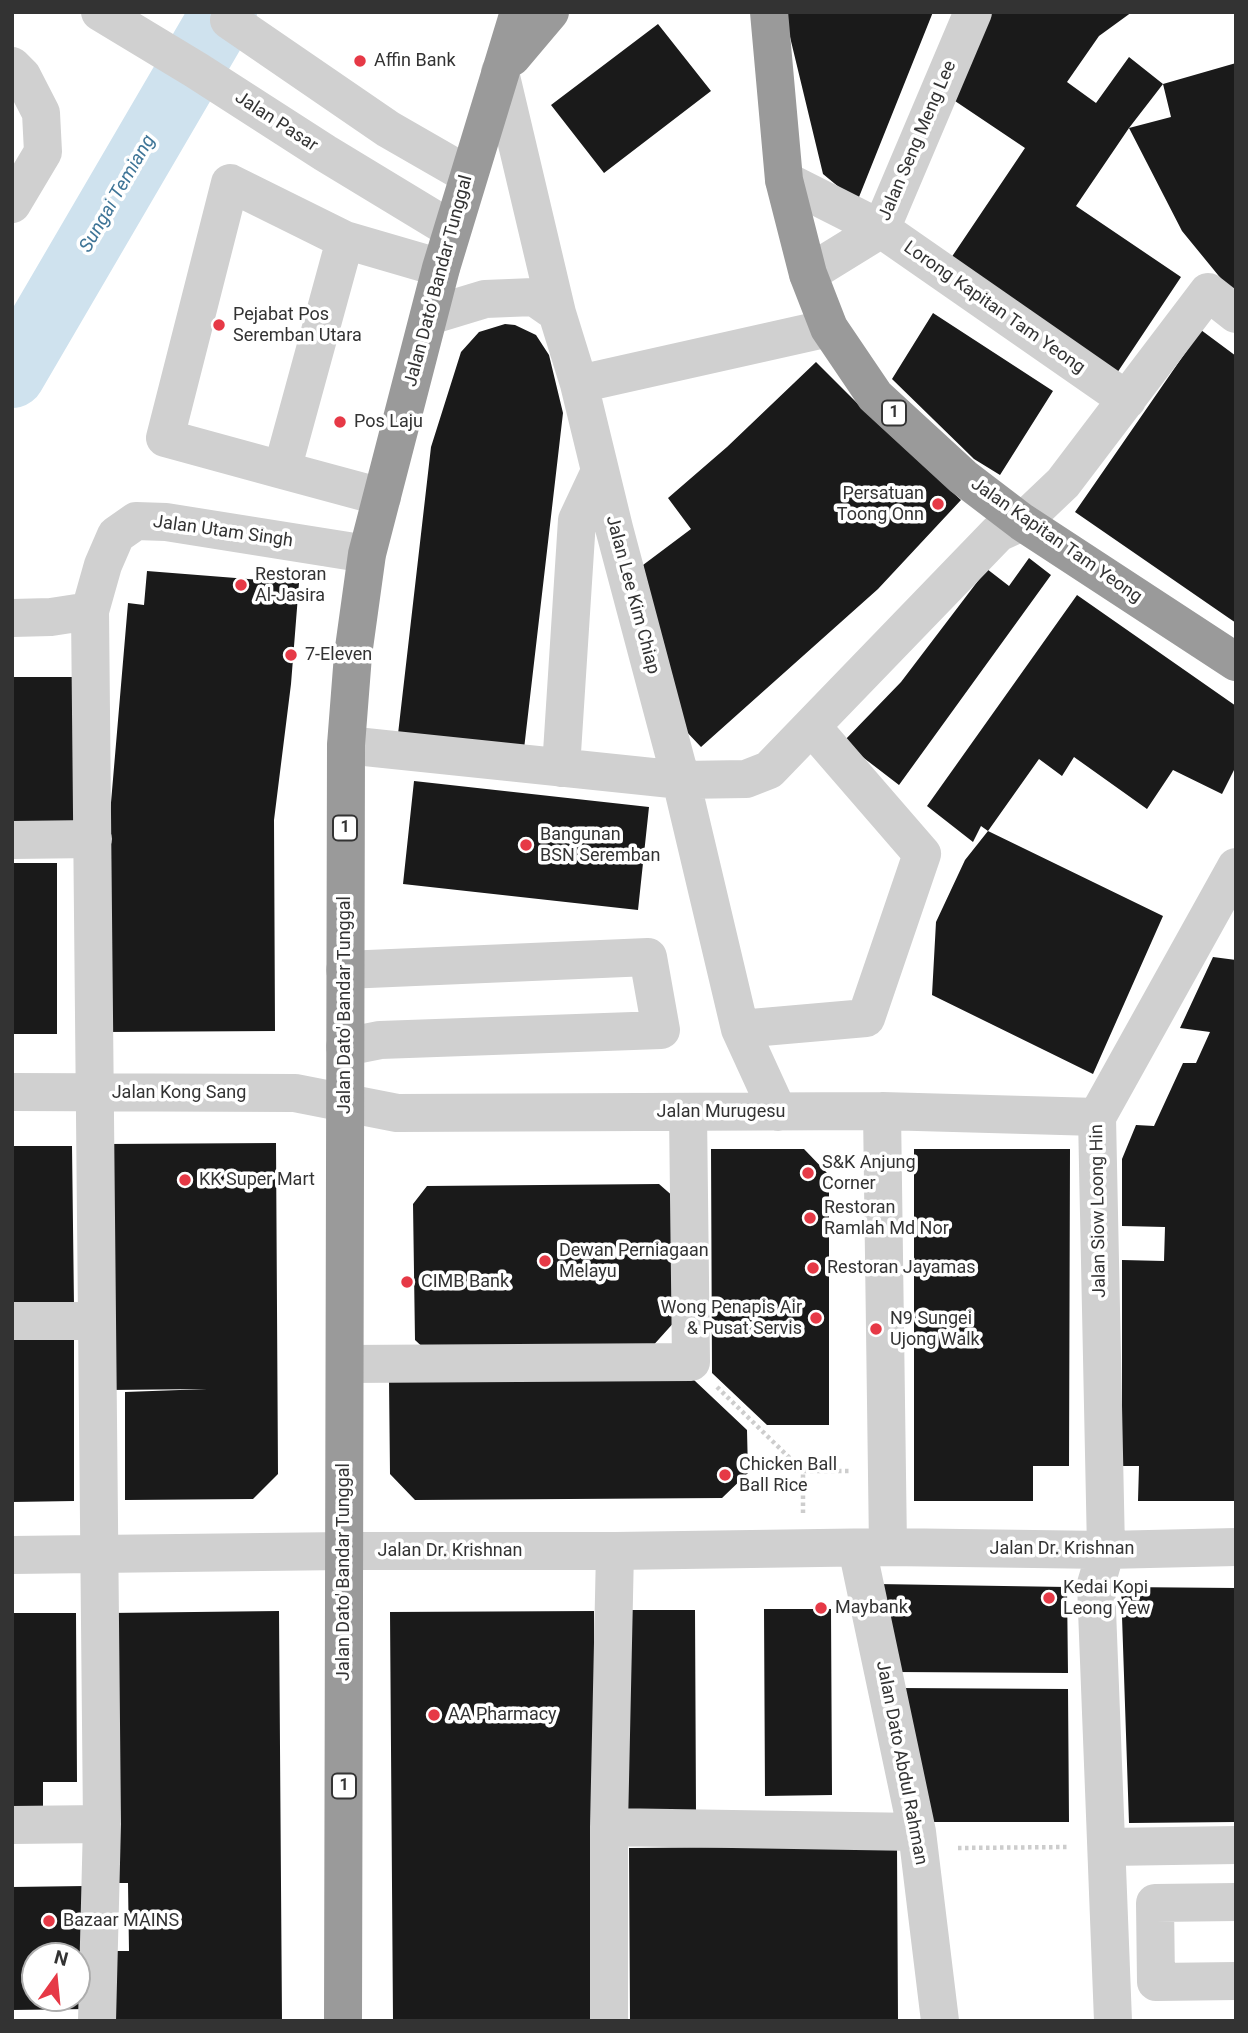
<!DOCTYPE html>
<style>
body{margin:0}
#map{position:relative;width:1248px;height:2033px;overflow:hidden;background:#fff;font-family:Roboto,sans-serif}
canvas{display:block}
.frame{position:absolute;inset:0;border:14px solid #333;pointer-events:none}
.north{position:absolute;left:21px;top:1942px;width:70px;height:70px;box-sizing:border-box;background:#fff;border:2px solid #adadad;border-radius:50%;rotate:15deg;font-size:19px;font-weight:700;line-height:28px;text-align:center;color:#333}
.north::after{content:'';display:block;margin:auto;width:24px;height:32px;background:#e63946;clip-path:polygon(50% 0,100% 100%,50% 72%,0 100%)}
</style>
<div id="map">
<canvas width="1248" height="2033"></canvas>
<div class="frame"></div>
<div class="north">N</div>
</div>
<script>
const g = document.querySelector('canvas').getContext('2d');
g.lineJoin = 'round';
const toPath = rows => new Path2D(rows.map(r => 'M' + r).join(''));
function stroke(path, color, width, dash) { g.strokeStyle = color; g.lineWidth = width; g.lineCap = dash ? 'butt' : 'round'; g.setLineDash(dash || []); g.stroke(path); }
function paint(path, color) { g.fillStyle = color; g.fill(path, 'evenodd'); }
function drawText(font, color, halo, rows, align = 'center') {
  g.font = font + ' Roboto,sans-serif'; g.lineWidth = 7; g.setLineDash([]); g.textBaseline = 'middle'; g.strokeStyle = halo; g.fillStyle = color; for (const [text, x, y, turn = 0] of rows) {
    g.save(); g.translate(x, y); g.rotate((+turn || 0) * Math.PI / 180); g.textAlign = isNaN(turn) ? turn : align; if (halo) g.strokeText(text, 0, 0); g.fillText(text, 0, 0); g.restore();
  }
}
stroke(toPath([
 [12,375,224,12]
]), '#cfe2ee', 66);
paint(toPath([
 [784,12,933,12,857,202,823,174],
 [991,12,1132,12,1099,36,1067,82,1096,103,1129,57,1163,84,1236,63,1236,297,1182,231,1129,128,1076,206,1181,277,1115,376,951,258,1025,148,952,99],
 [1163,84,1171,117,1129,128],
 [658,24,711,91,604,173,551,105],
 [933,313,1053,391,1000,475,974,459,892,379],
 [505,324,515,325,536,335,549,355,563,413,524,749,398,734,431,447,461,352,479,332],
 [1201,330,1236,356,1236,623,1075,512],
 [816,362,874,420,961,500,878,589,701,747,683,728,643,565,691,529,668,498,727,447],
 [1029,558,1051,575,899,785,843,742,901,682,987,569,1009,586],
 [147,571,299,583,291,684,274,820,275,1031,105,1032,105,873,128,603,144,605],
 [1077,595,1236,706,1236,766,1222,794,1173,770,1147,809,1074,757,1062,776,1039,759,988,831,981,826,973,842,927,806],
 [12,677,73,677,75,829,12,830],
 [414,781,649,807,638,910,403,884],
 [988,831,1163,916,1093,1074,932,995,936,922,965,860],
 [12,863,57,863,57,1034,12,1034],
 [1213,957,1236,960,1236,1501,1138,1501,1139,1466,1122,1466,1122,1260,1164,1261,1165,1227,1122,1226,1122,1159,1136,1125,1154,1126,1183,1063,1196,1063,1210,1032,1180,1028],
 [276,1143,278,1474,253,1499,125,1500,125,1392,207,1389,108,1390,107,1144],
 [12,1146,72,1146,74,1306,12,1307],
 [711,1149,804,1149,829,1175,829,1425,767,1425,712,1373],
 [914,1149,1070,1149,1069,1466,1033,1466,1033,1501,914,1501],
 [659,1184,675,1198,677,1319,650,1349,428,1352,415,1340,413,1204,427,1186],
 [12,1340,74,1340,74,1501,12,1502],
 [694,1380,747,1430,748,1473,722,1498,415,1500,390,1474,389,1381],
 [877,1584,1067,1587,1068,1673,896,1672],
 [1121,1587,1236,1588,1236,1822,1129,1823],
 [764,1609,831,1609,832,1795,765,1796],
 [627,1610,695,1610,696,1813,628,1813],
 [279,1611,282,2021,112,2021,111,1951,129,1951,128,1883,111,1883,110,1613],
 [594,1611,596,2021,393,2021,390,1612],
 [12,1613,76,1613,77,1782,43,1782,43,1816,12,1817],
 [899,1688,1068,1689,1069,1822,928,1822],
 [897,1846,898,2021,630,2021,629,1848],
 [86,1886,88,2009,12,2010,12,1887],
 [35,1956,77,1956,77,1998,35,1998]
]), '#1a1a1a');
stroke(toPath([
 [717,1387,803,1471],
 [803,1513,803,1471,850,1471],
 [958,1848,1068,1847]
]), '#cdcdcd', 4.5, [3.5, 3.5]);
stroke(toPath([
 [100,12,196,70,325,153,452,230],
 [234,12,229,20,388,129,468,175],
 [12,66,22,76,41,113,43,152,12,204],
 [500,72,557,313,579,384,614,528,681,780,740,1029,778,1112],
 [784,180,881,229,1127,400],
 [808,274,881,229,973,12],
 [429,316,485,299,534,297,557,313],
 [579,384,829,328],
 [282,470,165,438,230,183,345,240],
 [382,497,282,470,345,240,441,268],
 [12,618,51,617,90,611],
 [346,745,681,780,746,779,769,770,998,533,1022,522,1063,483,1208,292,1236,314],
 [561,768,577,520,600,471],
 [12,840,93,839],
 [740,1029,866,1018,922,854,812,727],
 [345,1047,380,1040,661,1030,648,957,345,970],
 [12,1092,295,1093,397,1113,882,1111,1097,1117],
 [882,1111,888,1547],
 [12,1321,97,1321],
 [345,1364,691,1362,688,1113],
 [857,1548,917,1832,940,2021],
 [12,1555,345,1551,615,1551,888,1547,1106,1550,1236,1547],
 [12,1825,102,1824],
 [609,1827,917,1832],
 [1108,1847,1236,1845],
 [1236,1902,1155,1903,1156,1982,1236,1981],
 [97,2021,102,1824,90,611,103,565,116,535,136,521,166,522,367,554],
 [609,2021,609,1827,615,1551],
 [1113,2021,1096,1584,1106,1550,1097,1117,1236,867]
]), '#d0d0d0', 38);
stroke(toPath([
 [769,12,784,180,808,274,829,328,875,396,963,477,1022,522,1236,662],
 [512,57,550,12],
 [343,2021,346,745,353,655,367,554,441,268,519,12]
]), '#9a9a9a', 38);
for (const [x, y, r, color] of [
 [360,61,7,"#e63946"],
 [219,325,7,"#e63946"],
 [340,422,7,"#e63946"],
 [938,504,7,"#e63946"],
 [241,585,7,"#e63946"],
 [291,655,7,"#e63946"],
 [526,845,7,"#e63946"],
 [808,1173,7,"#e63946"],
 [185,1180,7,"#e63946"],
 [810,1218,7,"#e63946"],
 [545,1261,7,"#e63946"],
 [813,1268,7,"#e63946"],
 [407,1282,7,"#e63946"],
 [816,1318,7,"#e63946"],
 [876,1329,7,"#e63946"],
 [725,1475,7,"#e63946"],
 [1049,1598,7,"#e63946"],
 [821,1608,7,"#e63946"],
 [434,1715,7,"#e63946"],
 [49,1921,7,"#e63946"]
]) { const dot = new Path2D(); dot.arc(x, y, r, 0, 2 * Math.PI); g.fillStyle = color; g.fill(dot); stroke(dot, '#fff', 2.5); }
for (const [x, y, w] of [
 [894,413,24],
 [345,828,24],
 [344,1786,24]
]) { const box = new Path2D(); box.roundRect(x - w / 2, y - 12.5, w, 25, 5); g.fillStyle = '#fff'; g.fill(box); stroke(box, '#333', 2); }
drawText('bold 16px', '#333', null, [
 ["1",894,413],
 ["1",345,828],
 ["1",344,1786]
]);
drawText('18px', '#333', '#fff', [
 ["Affin Bank",374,61],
 ["Pejabat Pos",233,315],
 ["Seremban Utara",233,336],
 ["Pos Laju",354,422],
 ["Persatuan",924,494,"right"],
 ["Toong Onn",924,515,"right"],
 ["Restoran",255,575],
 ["Al-Jasira",255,596],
 ["7-Eleven",305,655],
 ["Bangunan",540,835],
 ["BSN Seremban",540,856],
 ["S&K Anjung",822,1163],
 ["Corner",822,1184],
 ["KK Super Mart",199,1180],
 ["Restoran",824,1208],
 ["Ramlah Md Nor",824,1229],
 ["Dewan Perniagaan",559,1251],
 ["Melayu",559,1272],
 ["Restoran Jayamas",827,1268],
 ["CIMB Bank",421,1282],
 ["Wong Penapis Air",802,1308,"right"],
 ["& Pusat Servis",802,1329,"right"],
 ["N9 Sungei",890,1319],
 ["Ujong Walk",890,1340],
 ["Chicken Ball",739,1465],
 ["Ball Rice",739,1486],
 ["Kedai Kopi",1063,1588],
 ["Leong Yew",1063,1609],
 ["Maybank",835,1608],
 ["AA Pharmacy",448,1715],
 ["Bazaar MAINS",63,1921]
], 'left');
drawText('18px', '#333', '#fff', [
 ["Jalan Pasar",276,122,33],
 ["Jalan Seng Meng Lee",918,141,-67],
 ["Jalan Dato' Bandar Tunggal",439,281,-75],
 ["Lorong Kapitan Tam Yeong",994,308,35],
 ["Jalan Utam Singh",223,532,8],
 ["Jalan Kapitan Tam Yeong",1056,541,35],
 ["Jalan Lee Kim Chiap",632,595,75],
 ["Jalan Dato' Bandar Tunggal",345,1005,-90],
 ["Jalan Kong Sang",179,1093],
 ["Jalan Murugesu",721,1112],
 ["Jalan Siow Loong Hin",1099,1211,-91],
 ["Jalan Dr. Krishnan",1062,1549],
 ["Jalan Dr. Krishnan",450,1551],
 ["Jalan Dato' Bandar Tunggal",344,1572,-90],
 ["Jalan Dato Abdul Rahman",901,1763,79]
]);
drawText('italic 19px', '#3f7597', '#fff', [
 ["Sungai Temiang",118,194,-60]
]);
</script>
